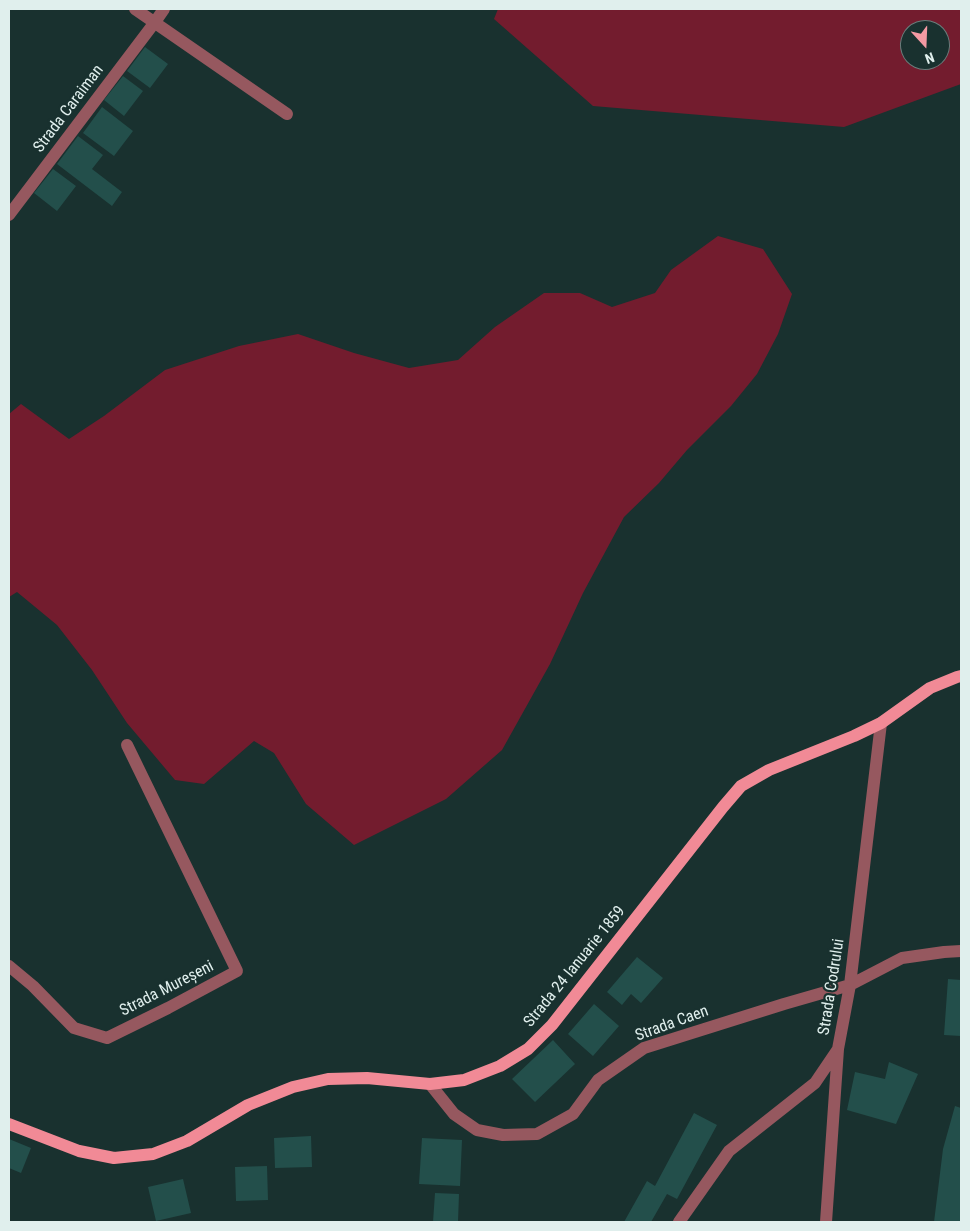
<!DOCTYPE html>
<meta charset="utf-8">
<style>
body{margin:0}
#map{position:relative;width:970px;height:1231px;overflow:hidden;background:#19312f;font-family:"Roboto Condensed",sans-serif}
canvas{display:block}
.frame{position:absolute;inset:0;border:10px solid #e0efed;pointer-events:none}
.north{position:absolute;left:900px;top:20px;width:50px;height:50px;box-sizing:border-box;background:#19312f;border:1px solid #697d7b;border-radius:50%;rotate:160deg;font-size:14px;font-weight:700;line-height:20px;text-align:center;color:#e0efed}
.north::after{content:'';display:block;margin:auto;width:18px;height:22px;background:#f49aa3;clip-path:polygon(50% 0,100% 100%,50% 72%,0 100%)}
</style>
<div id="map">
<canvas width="970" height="1231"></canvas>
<div class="frame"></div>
<div class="north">N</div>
</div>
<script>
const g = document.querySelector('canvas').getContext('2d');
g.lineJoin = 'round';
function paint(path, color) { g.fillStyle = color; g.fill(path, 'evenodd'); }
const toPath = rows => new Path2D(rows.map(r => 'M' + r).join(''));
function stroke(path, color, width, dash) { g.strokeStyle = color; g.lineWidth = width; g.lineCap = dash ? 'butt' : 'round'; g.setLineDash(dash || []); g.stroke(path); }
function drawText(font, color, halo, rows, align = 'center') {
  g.font = font + ' "Roboto Condensed",sans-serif'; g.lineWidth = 4.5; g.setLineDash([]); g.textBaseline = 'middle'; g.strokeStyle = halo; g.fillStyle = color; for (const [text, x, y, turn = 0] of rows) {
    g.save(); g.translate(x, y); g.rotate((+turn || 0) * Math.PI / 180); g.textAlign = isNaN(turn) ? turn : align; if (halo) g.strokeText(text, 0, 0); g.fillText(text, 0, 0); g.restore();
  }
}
paint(toPath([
 [498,9,961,9,961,84,844,127,593,106,494,19],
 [910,30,940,30,940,60,910,60],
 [718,236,763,249,792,294,778,334,757,374,731,406,687,450,659,483,624,517,583,593,550,664,502,750,446,799,354,845,306,804,274,753,254,741,204,784,175,780,127,723,92,670,57,625,17,592,9,597,9,414,21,404,69,439,104,416,165,370,239,346,298,334,354,353,409,368,458,360,495,327,544,293,580,293,612,307,655,293,671,270]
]), '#731c2e');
paint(toPath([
 [145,47,168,64,150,88,127,71],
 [123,76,143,91,124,116,104,100],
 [102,107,133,131,114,156,83,133],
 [78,136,103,155,92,169,122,192,112,206,57,164],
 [53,169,76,186,57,211,34,193],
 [637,957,663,978,641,1003,631,994,622,1005,607,992],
 [948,979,961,980,961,1036,944,1035],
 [594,1004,619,1026,593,1056,568,1034],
 [553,1040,575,1064,535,1102,512,1079],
 [889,1062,918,1074,896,1124,847,1110,855,1072,885,1079],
 [955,1106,961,1108,961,1222,934,1222,943,1149],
 [694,1113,717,1125,677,1199,667,1194,651,1222,624,1222,647,1181,655,1186],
 [311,1136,312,1167,275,1168,274,1138],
 [422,1138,462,1140,460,1186,419,1184],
 [9,1139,31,1148,21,1173,9,1168],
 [267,1166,268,1200,236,1201,235,1167],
 [183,1179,191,1213,156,1221,148,1187],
 [435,1193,459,1194,458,1222,433,1222]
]), '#234f4b');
stroke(toPath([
 [135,9,287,114],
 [9,215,155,22,164,9],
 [9,966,33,986,74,1028,107,1038,168,1008,237,971,127,745],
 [430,1084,454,1114,477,1130,503,1135,537,1134,573,1114,598,1080,644,1048,784,1004,850,985,902,958,944,952,961,951],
 [679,1222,729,1151,815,1083,838,1049,850,985,881,723],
 [826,1222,838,1049]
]), '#96585f', 12);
stroke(toPath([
 [9,1124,79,1151,114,1158,153,1154,187,1141,248,1105,293,1087,328,1079,367,1078,430,1084,464,1080,500,1066,528,1049,552,1025,723,807,741,786,769,770,854,736,881,723,930,688,957,677,961,676]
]), '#f18a96', 12);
drawText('16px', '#e0efed', '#19312f', [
 ["Strada Caraiman",69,109,-53],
 ["Strada 24 Ianuarie 1859",575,967,-51],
 ["Strada Codrului",832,987,-81],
 ["Strada Mureșeni",167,989,-27],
 ["Strada Caen",672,1024,-20]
]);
</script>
